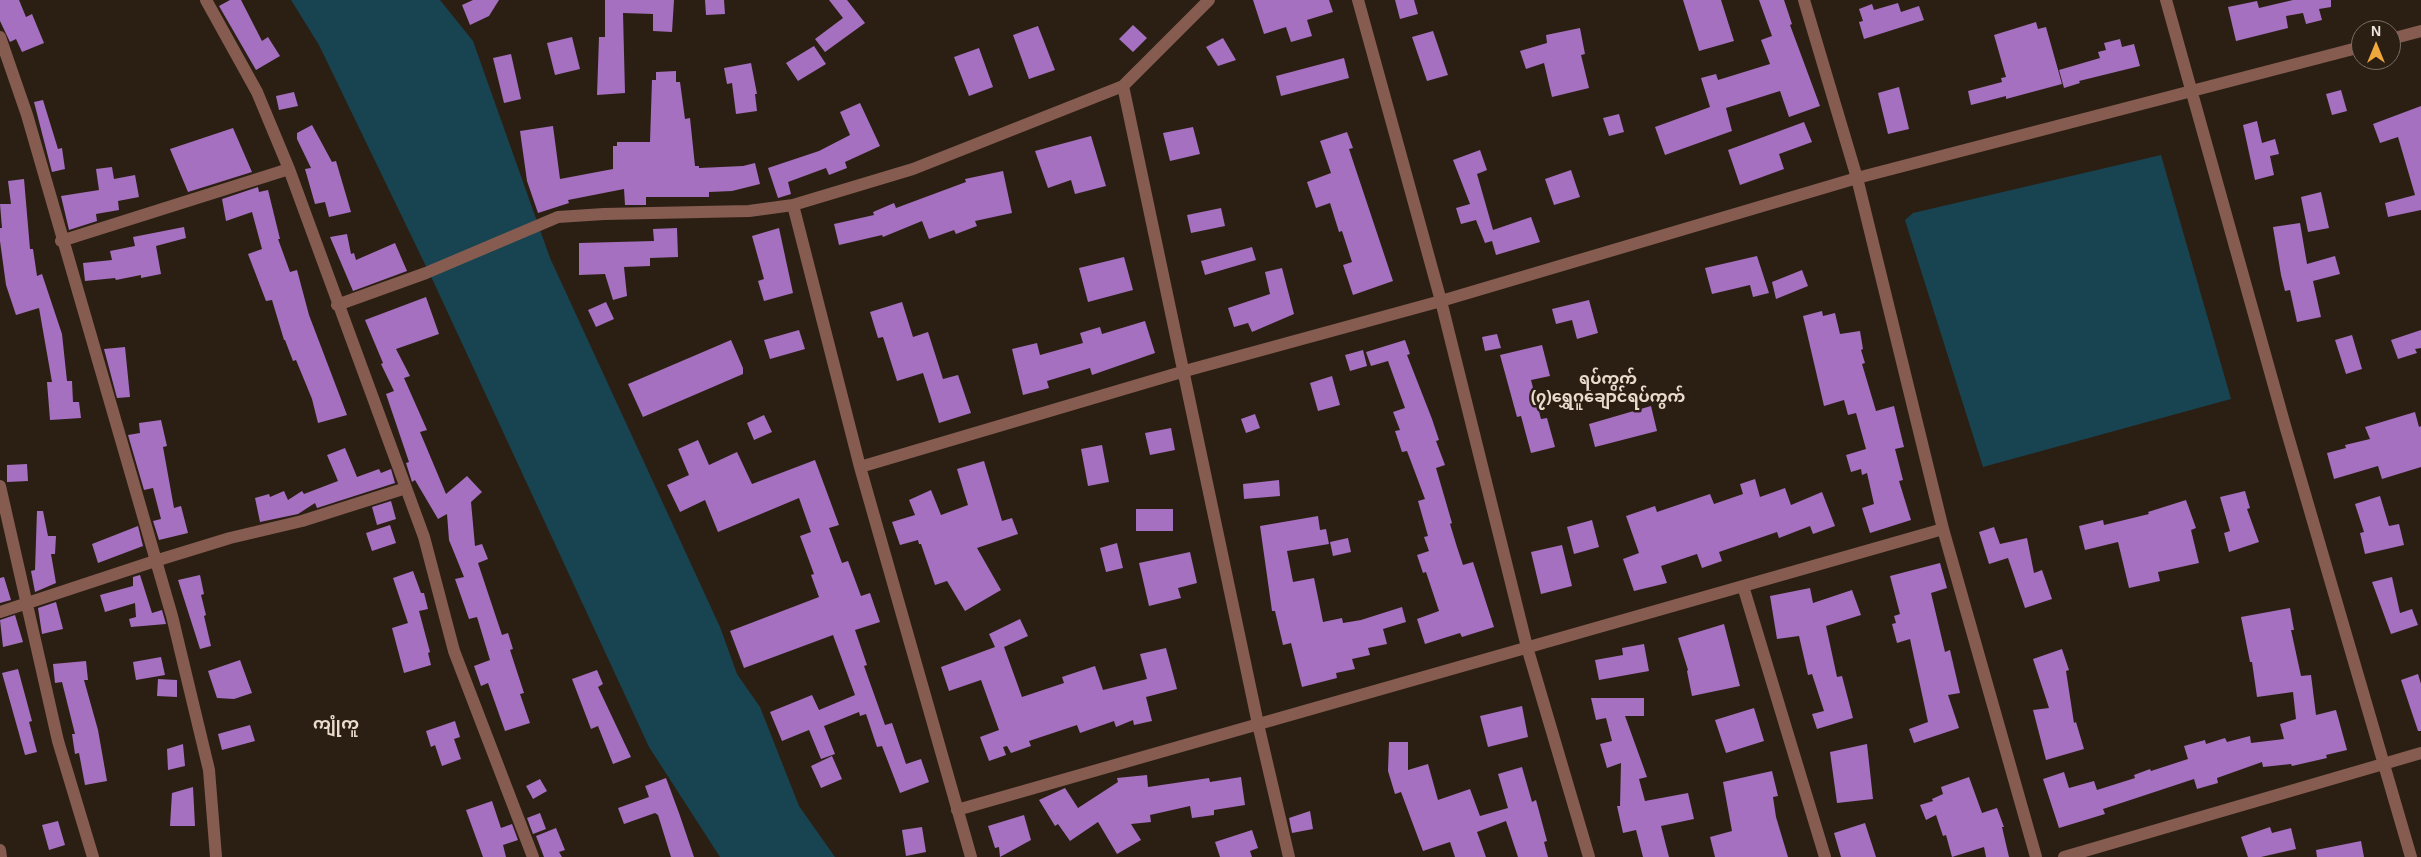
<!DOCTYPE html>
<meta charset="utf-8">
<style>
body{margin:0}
#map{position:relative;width:2421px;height:857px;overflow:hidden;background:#2b1f14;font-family:Helvetica,sans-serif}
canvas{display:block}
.north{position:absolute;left:2351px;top:20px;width:50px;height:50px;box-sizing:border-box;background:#2b1f14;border:1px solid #796e64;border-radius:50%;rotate:0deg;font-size:14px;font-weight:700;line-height:20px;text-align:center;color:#ede5dd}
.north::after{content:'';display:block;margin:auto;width:18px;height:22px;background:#f0a73e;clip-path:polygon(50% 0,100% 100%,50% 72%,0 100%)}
</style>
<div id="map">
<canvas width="2421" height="857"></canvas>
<div class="north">N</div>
</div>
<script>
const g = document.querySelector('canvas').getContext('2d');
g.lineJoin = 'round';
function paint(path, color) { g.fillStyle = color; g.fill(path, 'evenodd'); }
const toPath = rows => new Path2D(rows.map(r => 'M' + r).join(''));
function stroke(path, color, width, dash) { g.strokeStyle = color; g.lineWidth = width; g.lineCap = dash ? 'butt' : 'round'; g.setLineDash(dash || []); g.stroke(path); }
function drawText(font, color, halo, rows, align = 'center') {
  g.font = font + ' Helvetica,"Noto Sans Myanmar",sans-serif'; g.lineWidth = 5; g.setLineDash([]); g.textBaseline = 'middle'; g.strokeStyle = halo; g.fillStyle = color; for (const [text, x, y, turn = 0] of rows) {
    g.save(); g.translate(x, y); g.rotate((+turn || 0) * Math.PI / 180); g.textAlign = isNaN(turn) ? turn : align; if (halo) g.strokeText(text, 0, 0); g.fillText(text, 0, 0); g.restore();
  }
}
paint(toPath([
 [291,0,440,0,473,41,550,258,720,627,737,674,760,707,799,806,835,857,720,857,649,747,435,285,319,45],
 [2161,155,2231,399,1983,467,1905,220,1913,213]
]), '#184350');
paint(toPath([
 [0,0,19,0,26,17,32,14,44,43,22,52,16,39,10,42,0,21],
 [230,0,241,0,262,41,268,37,280,56,256,70,219,6],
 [473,0,499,0,489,16,470,25,462,5],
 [605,0,674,0,672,32,653,31,653,14,623,13,625,93,597,95,599,37,605,37],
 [705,0,724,0,725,14,706,15],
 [829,0,847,0,865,23,825,52,815,39,843,18],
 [1253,0,1329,0,1333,12,1307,20,1312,36,1291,42,1286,27,1264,34],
 [1395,0,1414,0,1418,14,1400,19],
 [1683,0,1721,0,1734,41,1699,51],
 [1759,0,1784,0,1792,24,1790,25,1820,106,1789,117,1780,91,1726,108,1732,131,1665,155,1655,127,1710,107,1701,78,1716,74,1718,80,1770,64,1761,40,1772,36],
 [2293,0,2331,0,2331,7,2319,9,2322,20,2306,24,2303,13,2286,16,2288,28,2236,41,2228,7,2257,1,2259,8],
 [1898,3,1901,12,1919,6,1924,20,1864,39,1859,22,1863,21,1859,9,1872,4,1874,10],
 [2036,22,2038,29,2046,27,2062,84,2006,99,2006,96,1971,105,1968,91,2002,82,2001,78,2006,77,1994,35],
 [1133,25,1147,38,1133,52,1119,39],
 [1038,26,1055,70,1029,79,1013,35],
 [1580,28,1585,54,1581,55,1589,88,1552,97,1544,63,1526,69,1520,51,1547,43,1546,35],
 [1433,31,1448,75,1427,81,1412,37],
 [572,37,580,69,555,75,547,43],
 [1223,38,1236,60,1218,66,1206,47],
 [2120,39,2122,47,2134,44,2140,66,2079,81,2080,83,2064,88,2059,70,2100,58,2098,52,2106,50,2104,43],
 [814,46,826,64,798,81,786,63],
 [979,48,993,87,969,96,954,57],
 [511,54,521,99,504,103,493,58],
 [1344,58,1349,78,1281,96,1276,76],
 [751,63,757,94,755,94,757,111,736,114,732,83,727,84,724,68],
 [676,71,676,82,680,82,685,119,690,118,695,166,699,166,699,168,743,166,755,163,760,184,732,191,709,192,709,197,646,197,646,205,625,205,624,189,568,200,569,203,538,213,527,181,520,131,553,126,560,179,613,169,613,146,617,146,617,142,650,142,652,80,656,80,656,72],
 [1899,87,1909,129,1888,134,1878,93],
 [2341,90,2347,111,2332,115,2326,94],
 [294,92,298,106,279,110,276,96],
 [43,100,58,149,62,148,65,169,52,172,34,102],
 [860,103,880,146,845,162,847,168,829,175,826,168,788,182,791,194,778,198,768,168,819,151,850,135,840,112],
 [2421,106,2421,210,2388,217,2385,203,2415,195,2398,137,2380,143,2373,124],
 [1619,114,1624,132,1609,136,1603,118],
 [2257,121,2262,143,2275,139,2279,154,2270,156,2274,175,2255,180,2243,125],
 [1804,122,1812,142,1779,154,1784,169,1740,185,1728,150],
 [312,125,332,162,336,161,351,212,329,217,325,202,315,204,305,169,311,168,297,139,297,133],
 [1193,127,1200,154,1170,161,1163,133],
 [233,128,252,172,188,192,170,149],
 [1347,132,1353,148,1349,149,1393,281,1353,295,1343,265,1352,262,1342,231,1339,232,1330,203,1316,208,1307,182,1331,173,1320,141],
 [1091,136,1106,186,1075,194,1071,180,1048,188,1035,151],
 [1480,150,1487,170,1477,174,1493,230,1531,217,1540,242,1496,255,1492,241,1485,243,1476,220,1461,224,1456,208,1470,204,1453,160],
 [112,167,114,179,135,175,139,197,118,201,119,210,96,214,97,221,69,230,61,196,99,190,96,169],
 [1571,170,1580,197,1554,205,1545,179],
 [1003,171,1012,213,975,221,977,226,956,234,954,230,929,239,922,221,883,237,882,235,839,245,834,224,874,215,873,212,894,203,896,208,966,182,965,179],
 [24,179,30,249,33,249,37,276,42,274,62,334,67,381,72,381,73,402,79,402,81,418,50,420,47,382,52,382,39,308,16,315,6,285,0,241,0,228,2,228,0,204,11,204,8,181],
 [258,187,259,192,268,190,280,239,278,239,290,272,297,270,309,315,347,415,318,423,312,399,296,360,293,361,285,340,284,340,272,300,266,301,248,254,262,249,252,212,226,221,222,199],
 [2321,192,2329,228,2308,232,2301,197],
 [1221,208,1225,226,1191,233,1187,215],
 [2300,223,2307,264,2335,256,2340,274,2313,281,2321,317,2297,322,2290,290,2285,291,2281,275,2273,227],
 [184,227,186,238,156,246,161,274,141,278,141,275,116,280,115,278,85,281,83,263,112,260,110,251,135,246,133,237],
 [677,228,678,257,650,258,650,266,624,267,627,296,613,300,605,274,579,275,579,243,654,241,653,229],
 [779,228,793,293,764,301,758,281,764,279,752,236],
 [347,234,351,254,354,253,356,260,395,243,407,271,353,291,330,237],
 [1252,247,1256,260,1205,275,1201,261],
 [1757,256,1769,293,1753,297,1750,285,1712,294,1705,268],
 [1124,257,1133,290,1088,302,1079,268],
 [1282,268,1294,314,1252,332,1248,323,1234,327,1228,308,1270,294,1265,272],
 [1802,270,1808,286,1776,299,1772,282],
 [426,297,439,334,396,349,410,376,404,378,427,430,420,432,446,494,467,476,482,492,471,502,475,546,482,544,488,559,478,563,502,635,508,633,513,649,510,650,524,693,520,694,530,723,505,731,488,683,481,686,474,666,490,660,477,617,469,619,455,579,464,577,449,540,447,514,438,519,415,480,412,482,406,463,409,462,386,394,394,391,381,364,383,363,365,320],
 [1589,300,1598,333,1577,339,1572,320,1556,324,1552,309],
 [606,302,614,319,596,327,588,310],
 [902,302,913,337,928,332,943,379,958,375,971,413,939,423,923,373,897,381,883,337,878,338,870,312],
 [1822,311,1823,316,1835,313,1840,334,1860,331,1863,349,1861,350,1865,363,1862,364,1876,411,1894,406,1904,447,1895,449,1903,480,1899,481,1911,520,1870,533,1862,508,1874,504,1867,473,1862,475,1861,469,1851,472,1846,455,1866,449,1856,413,1848,415,1844,400,1824,406,1803,316],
 [1145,321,1155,353,1092,375,1090,368,1047,381,1049,388,1023,395,1012,349,1037,343,1040,355,1083,343,1080,333,1100,327,1102,334],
 [799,330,805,349,770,359,764,340],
 [2421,330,2421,348,2415,349,2417,353,2398,359,2391,340],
 [1497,334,1501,348,1485,351,1482,337],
 [2352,335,2362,369,2346,374,2335,340],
 [731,340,743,368,743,374,643,417,628,384],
 [1405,340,1410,354,1407,355,1432,419,1439,440,1436,441,1445,465,1436,468,1452,523,1450,524,1457,547,1463,565,1473,562,1494,627,1462,637,1460,633,1425,644,1417,619,1439,611,1426,572,1423,573,1417,555,1429,551,1424,537,1428,536,1418,501,1425,499,1407,451,1402,452,1395,431,1400,430,1393,412,1405,408,1388,361,1371,366,1366,352],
 [1542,345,1550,376,1531,380,1541,419,1547,418,1555,447,1531,453,1521,416,1517,417,1500,355],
 [125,347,130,397,117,398,104,349],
 [1363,350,1367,366,1350,371,1345,355],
 [1332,376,1340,405,1318,411,1310,383],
 [1651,406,1657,431,1595,447,1589,424],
 [2415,412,2419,427,2421,426,2421,467,2382,479,2378,466,2334,479,2327,453,2346,448,2345,445,2370,439,2365,427],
 [1255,414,1260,428,1246,433,1241,419],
 [764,415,772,432,754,440,747,423],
 [161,420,167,446,163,447,174,508,181,506,188,533,159,540,153,521,161,519,153,488,144,490,128,435,140,433,139,423],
 [1171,428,1175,450,1150,455,1145,433],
 [698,440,709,465,737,452,752,484,815,460,839,525,829,528,842,563,848,561,861,596,870,593,880,622,855,630,867,665,864,666,885,725,892,723,906,764,921,759,929,782,900,793,882,746,877,747,866,714,860,716,859,712,824,726,835,754,821,759,809,730,782,741,770,712,812,695,819,710,855,695,833,635,744,668,730,631,819,597,811,575,814,574,800,536,811,532,799,498,718,532,705,500,680,512,667,485,689,475,678,449],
 [1102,445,1109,482,1088,486,1081,449],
 [345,448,357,477,379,469,381,473,391,469,395,483,317,508,315,503,298,514,260,522,255,498,269,494,270,497,284,491,288,500,302,491,304,494,338,481,327,455],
 [984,461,1002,521,1012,518,1018,534,977,548,1001,590,965,611,947,581,935,585,921,544,919,544,918,540,900,545,892,522,915,515,909,500,931,490,941,515,968,505,957,469],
 [27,464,28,481,7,482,7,465],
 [1755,479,1760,497,1785,488,1791,505,1822,492,1835,526,1813,534,1810,526,1779,538,1777,532,1719,552,1722,561,1702,568,1697,554,1661,566,1667,583,1634,591,1623,559,1639,553,1626,516,1655,506,1657,512,1710,494,1714,504,1743,494,1740,484],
 [1279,480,1280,496,1244,499,1243,484],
 [2245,491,2250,508,2247,509,2259,542,2229,552,2224,533,2230,531,2220,497],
 [2380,496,2389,526,2399,524,2404,545,2365,554,2360,533,2364,532,2355,504],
 [2186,500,2196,528,2191,530,2199,563,2158,572,2160,581,2129,588,2118,542,2085,550,2079,526,2103,520,2104,525,2149,514,2148,512],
 [391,501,396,519,377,525,372,507],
 [1136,509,1173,509,1173,531,1136,531],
 [37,511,43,511,48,536,56,536,55,554,51,554,56,583,35,592,31,571,35,570],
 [1318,516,1320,530,1326,529,1329,544,1287,551,1293,582,1314,578,1323,622,1342,618,1343,623,1361,620,1402,607,1406,622,1383,629,1387,644,1368,648,1370,655,1352,659,1355,669,1336,673,1337,678,1302,687,1291,643,1283,645,1275,611,1272,611,1260,526],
 [1592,520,1599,547,1574,554,1567,527],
 [390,525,396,543,372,551,366,533],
 [138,526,143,546,98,563,92,544],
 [1994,527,2000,544,2027,538,2034,573,2042,570,2052,599,2025,608,2008,558,1989,564,1979,532],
 [1348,538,1351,552,1333,556,1330,542],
 [1117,543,1123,568,1106,572,1100,548],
 [1562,545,1572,586,1541,594,1531,552],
 [1190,552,1197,583,1178,588,1181,598,1149,606,1139,563],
 [1940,563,1947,588,1931,593,1945,652,1950,650,1960,693,1948,695,1959,728,1914,743,1909,729,1928,722,1910,639,1897,643,1892,624,1896,623,1894,616,1900,614,1890,576],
 [413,571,421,593,424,593,428,609,419,611,430,652,428,653,431,665,404,673,392,628,408,623,393,578],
 [140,575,152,613,162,610,166,624,131,627,129,619,136,617,135,603,105,612,100,595,133,586,133,577],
 [200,575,204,594,201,595,206,615,204,616,211,646,200,649,178,580],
 [4,577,11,600,0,603,0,578],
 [2392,577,2400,613,2412,609,2418,625,2391,634,2372,582],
 [1810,588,1813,603,1852,590,1861,615,1826,626,1837,677,1842,676,1853,718,1817,729,1812,714,1824,711,1812,674,1808,675,1799,636,1777,639,1770,596],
 [56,602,63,629,42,634,38,608],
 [2290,608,2294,630,2291,630,2301,676,2311,675,2316,715,2336,710,2347,750,2326,755,2327,758,2292,766,2291,764,2263,767,2262,762,2217,778,2218,783,2197,789,2194,779,2103,809,2105,814,2059,828,2043,779,2064,772,2069,788,2094,781,2097,790,2135,778,2134,775,2150,769,2151,771,2188,759,2184,746,2205,740,2206,744,2225,738,2227,742,2250,736,2251,743,2284,739,2280,724,2296,719,2293,692,2257,697,2252,662,2250,662,2241,617],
 [15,615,23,642,3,647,0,620],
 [1020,619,1028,636,1004,647,1022,697,1064,683,1062,677,1095,666,1103,690,1147,679,1140,654,1166,648,1177,689,1146,697,1152,721,1134,725,1133,720,1116,727,1114,721,1080,733,1077,725,1029,741,1031,746,1011,753,1007,746,1003,747,1006,755,989,761,980,737,999,730,981,680,949,691,941,667,995,647,989,634],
 [1724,624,1740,686,1692,696,1687,671,1688,670,1678,638],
 [1644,644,1649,671,1599,680,1595,660,1623,655,1622,648],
 [2062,649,2069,670,2066,671,2074,723,2076,722,2084,749,2046,760,2033,710,2049,708,2033,659],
 [161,657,165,675,136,680,133,662],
 [240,660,252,693,234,699,217,698,208,671],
 [86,661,88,680,84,680,98,730,107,781,85,785,79,753,75,754,72,734,75,734,62,682,55,683,53,664],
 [18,669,32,721,29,722,37,752,25,755,2,673],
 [597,670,603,684,598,687,631,757,613,764,598,726,591,729,572,679],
 [2418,674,2421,684,2421,731,2418,731,2401,680],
 [158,679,177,680,177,697,157,696],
 [1591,698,1644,698,1644,716,1625,716,1647,777,1639,779,1645,801,1688,793,1694,819,1661,826,1669,857,1643,857,1636,830,1623,833,1617,806,1620,806,1621,763,1607,768,1600,744,1612,741,1606,718,1596,720],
 [1522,706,1528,737,1488,747,1480,716],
 [1754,708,1764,741,1726,753,1715,720],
 [455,721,460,737,454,739,461,759,442,766,435,745,431,747,426,731],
 [250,725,255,741,222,750,218,734],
 [1389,742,1408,742,1408,770,1428,764,1438,800,1470,789,1480,816,1508,808,1498,774,1522,767,1532,802,1536,800,1547,841,1544,842,1548,857,1518,857,1506,821,1477,832,1486,857,1455,857,1450,842,1423,851,1401,792,1395,794,1388,771],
 [183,744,185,766,168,770,167,749],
 [1867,744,1873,799,1837,803,1830,752],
 [832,756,842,779,821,788,811,766],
 [1772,771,1778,796,1773,797,1776,817,1788,857,1715,857,1710,837,1732,831,1723,782],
 [1147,775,1148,787,1209,778,1210,782,1241,777,1245,805,1214,810,1214,815,1192,818,1190,806,1150,815,1151,822,1131,824,1141,840,1117,854,1098,822,1070,841,1058,824,1055,826,1039,800,1065,788,1078,808,1118,782,1117,778],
 [1969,777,1982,813,1997,808,2004,827,2002,827,2009,857,1986,857,1984,847,1952,857,1946,835,1943,836,1936,815,1926,820,1920,805,1933,801,1932,799,1943,794,1941,787],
 [666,778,679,813,694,857,671,857,658,815,655,813,624,824,618,808,649,797,645,786],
 [540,779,547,791,533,799,526,786],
 [193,787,195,826,170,826,172,793],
 [492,801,501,828,512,824,518,840,503,845,506,857,483,857,466,810],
 [1310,811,1313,829,1292,833,1289,818],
 [540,813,546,829,533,834,527,818],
 [1024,815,1031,840,1000,857,999,847,995,848,988,826],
 [58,821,65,845,49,850,42,825],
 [1865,823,1876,857,1841,857,1834,833],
 [922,827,926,852,906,856,902,830],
 [2270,827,2272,833,2291,828,2296,849,2261,857,2248,857,2241,837],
 [556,828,565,850,559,852,562,857,544,857,536,836],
 [1252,830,1258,848,1250,851,1252,857,1220,857,1215,842],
 [2361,841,2364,857,2317,857,2316,850]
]), '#a570c0');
stroke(toPath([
 [206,0,257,92,289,169,424,537,454,651,533,857],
 [1358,0,1441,301,1527,647,1589,857],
 [1804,0,1857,178,1943,529,2036,857],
 [2166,0,2286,429,2411,857],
 [0,37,27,115,172,616,209,770,216,857],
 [2391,39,2421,31],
 [1123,86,1258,724,1289,857],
 [793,205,860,467,971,857],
 [61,241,289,169],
 [337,305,426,273,558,217,604,214,749,211,793,205,913,169,1123,86,1209,0],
 [860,467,1185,371,1441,301,1857,178,2361,47],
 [0,486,58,741,93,857],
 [1743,586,1825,857],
 [0,612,155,561,230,538,302,521,406,488],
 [957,810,1943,529],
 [0,850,1,857],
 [2064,857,2421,753]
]), '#865c50', 12);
drawText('bold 16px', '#eadbcc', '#2b1f14', [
 ["ရပ်ကွက်",1608,380],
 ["(၇)ရွှေဂူချောင်ရပ်ကွက်",1608,398],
 ["ကျုံကူ",336,725]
]);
</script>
